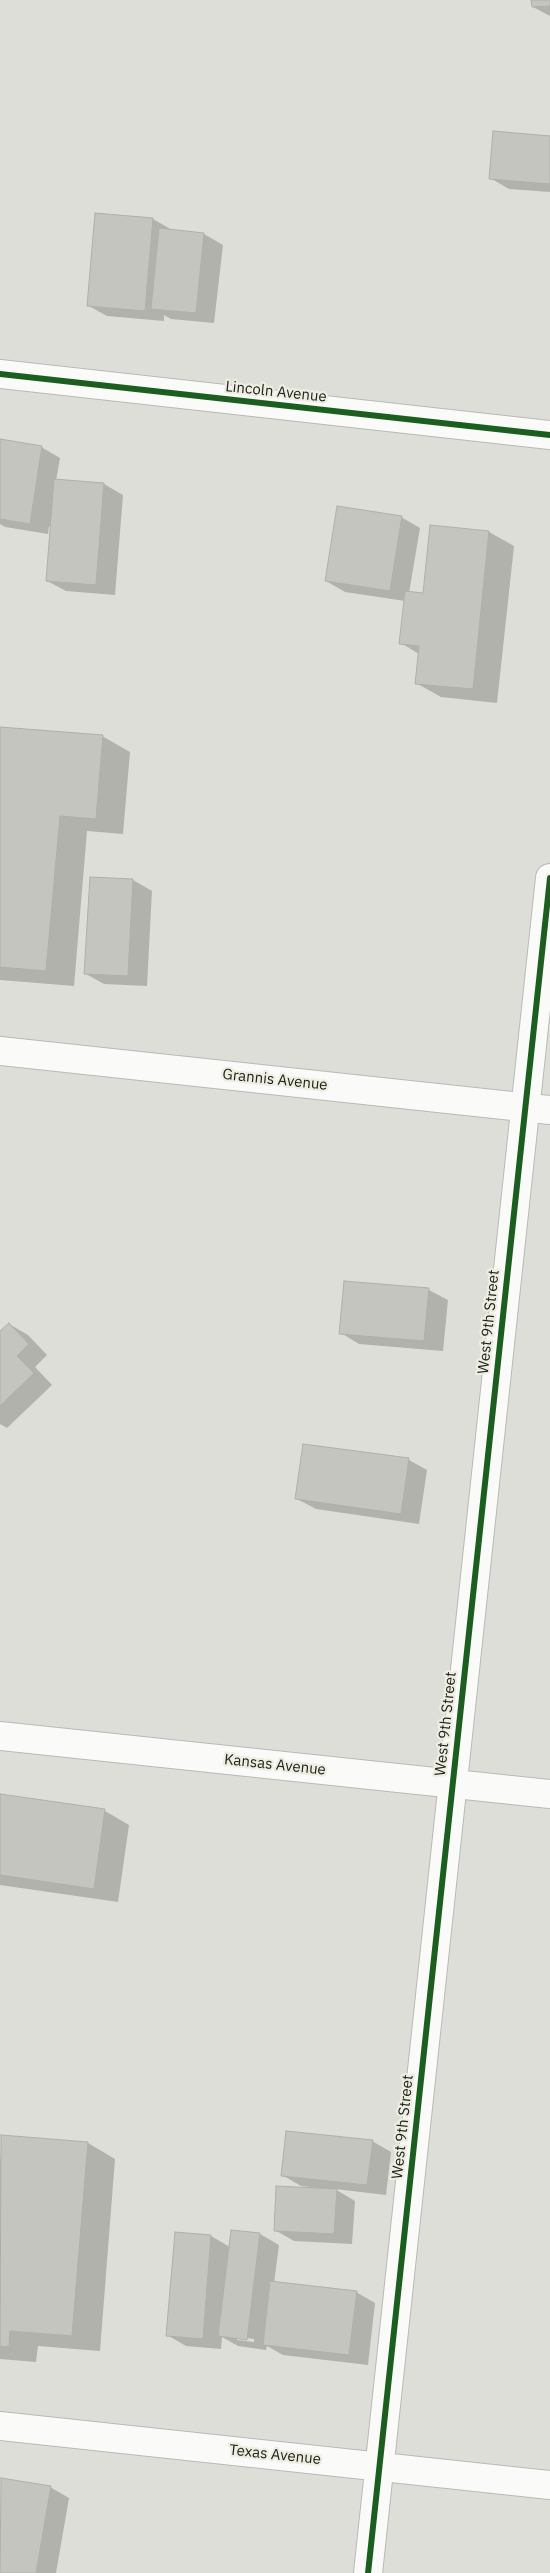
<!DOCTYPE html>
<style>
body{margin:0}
canvas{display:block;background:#ddded7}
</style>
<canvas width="550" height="2573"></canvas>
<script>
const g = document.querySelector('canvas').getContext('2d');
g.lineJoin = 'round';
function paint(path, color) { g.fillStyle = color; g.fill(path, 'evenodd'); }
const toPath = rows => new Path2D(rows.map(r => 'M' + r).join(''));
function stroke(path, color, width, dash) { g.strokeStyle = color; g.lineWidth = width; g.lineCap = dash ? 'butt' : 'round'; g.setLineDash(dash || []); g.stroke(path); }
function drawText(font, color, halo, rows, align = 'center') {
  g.font = font + ' "IBM Plex Sans",sans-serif'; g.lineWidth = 4.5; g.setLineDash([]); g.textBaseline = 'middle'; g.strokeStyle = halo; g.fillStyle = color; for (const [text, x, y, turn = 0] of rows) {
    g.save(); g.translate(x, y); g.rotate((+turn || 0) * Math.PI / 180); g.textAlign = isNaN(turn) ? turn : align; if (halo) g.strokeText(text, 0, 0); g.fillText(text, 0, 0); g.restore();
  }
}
paint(toPath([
 [533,0,550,0,550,16,533,7],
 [550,137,550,192,509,189,490,178],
 [96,215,153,219,172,230,204,234,223,245,214,323,171,319,164,315,164,321,107,316,89,306],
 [0,440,41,447,60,458,56,481,104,484,123,495,115,595,66,591,47,581,51,527,49,526,48,534,5,527,0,524],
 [401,517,420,528,409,593,424,594,431,526,489,532,514,546,497,703,441,697,416,683,419,654,401,643,405,601,345,592,326,581],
 [0,728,102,736,130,752,123,834,87,831,74,986,0,980],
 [91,878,133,880,152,891,147,986,104,984,86,974],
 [429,1290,448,1300,443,1351,359,1344,341,1333],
 [9,1324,28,1335,47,1355,35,1367,52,1385,7,1428,0,1424,0,1333],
 [409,1460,427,1470,419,1524,316,1509,297,1499],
 [0,1796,105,1811,129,1825,118,1902,0,1885],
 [2,2136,88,2143,115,2159,100,2351,38,2346,36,2362,0,2359,0,2165],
 [372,2141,391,2152,386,2195,335,2189,355,2201,352,2244,294,2241,275,2230,310,2189,310,2187,301,2186,282,2175],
 [232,2231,260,2234,279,2245,274,2283,356,2292,375,2303,368,2365,283,2355,267,2346,266,2350,238,2346,222,2337,221,2349,186,2346,167,2335,211,2236,230,2247],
 [237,2337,254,2339,254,2342,237,2340],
 [2,2479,50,2487,69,2498,56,2573,0,2573]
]), '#0003');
const building = toPath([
 [531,0,550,0,550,6,532,7,531,0],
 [493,131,550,136,550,184,489,179,493,131],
 [95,213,153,218,145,311,87,306,95,213],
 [159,228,204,233,196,313,151,309,159,228],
 [0,439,42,446,30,524,0,519,0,439],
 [54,479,104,483,96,585,46,581,54,479],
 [337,506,402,516,390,591,325,581,337,506],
 [430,525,489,531,473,689,415,684,419,646,399,644,405,591,423,593,430,525],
 [0,727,103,735,96,819,60,816,46,971,0,967,0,727],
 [90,877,133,879,128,976,84,974,90,877],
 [344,1281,429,1288,424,1341,339,1334,344,1281],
 [9,1323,29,1344,17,1356,34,1373,0,1406,0,1331,9,1323],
 [303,1444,409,1458,401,1514,295,1499,303,1444],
 [0,1794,105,1809,94,1889,0,1875,0,1794],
 [286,2131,373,2140,367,2185,281,2176,286,2131],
 [1,2135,88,2142,72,2336,10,2331,9,2347,0,2346,1,2135],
 [276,2186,337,2189,334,2234,274,2231,276,2186],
 [231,2230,260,2233,247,2340,218,2336,231,2230],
 [175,2232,211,2235,203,2339,166,2336,175,2232],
 [270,2281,357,2291,349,2355,263,2345,270,2281],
 [1,2478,51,2486,36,2573,0,2573,1,2478]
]);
paint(building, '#c4c5bf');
stroke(building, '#b0b0ab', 1);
const minor = toPath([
 [0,374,550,435],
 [0,1051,550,1110],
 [0,1736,550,1794],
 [0,2426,550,2485],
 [368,2573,550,878]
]);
stroke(minor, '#b9bab5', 30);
stroke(minor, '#fafaf9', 28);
stroke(toPath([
 [0,374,550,435],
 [368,2573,550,878]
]), '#1b5e20', 6);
drawText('15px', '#22221d', '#edeee1', [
 ["Lincoln Avenue",276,392,6],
 ["Grannis Avenue",275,1080,6],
 ["West 9th Street",489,1322,-84],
 ["West 9th Street",446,1724,-84],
 ["Kansas Avenue",275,1765,6],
 ["West 9th Street",403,2127,-84],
 ["Texas Avenue",275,2455,6]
]);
</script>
